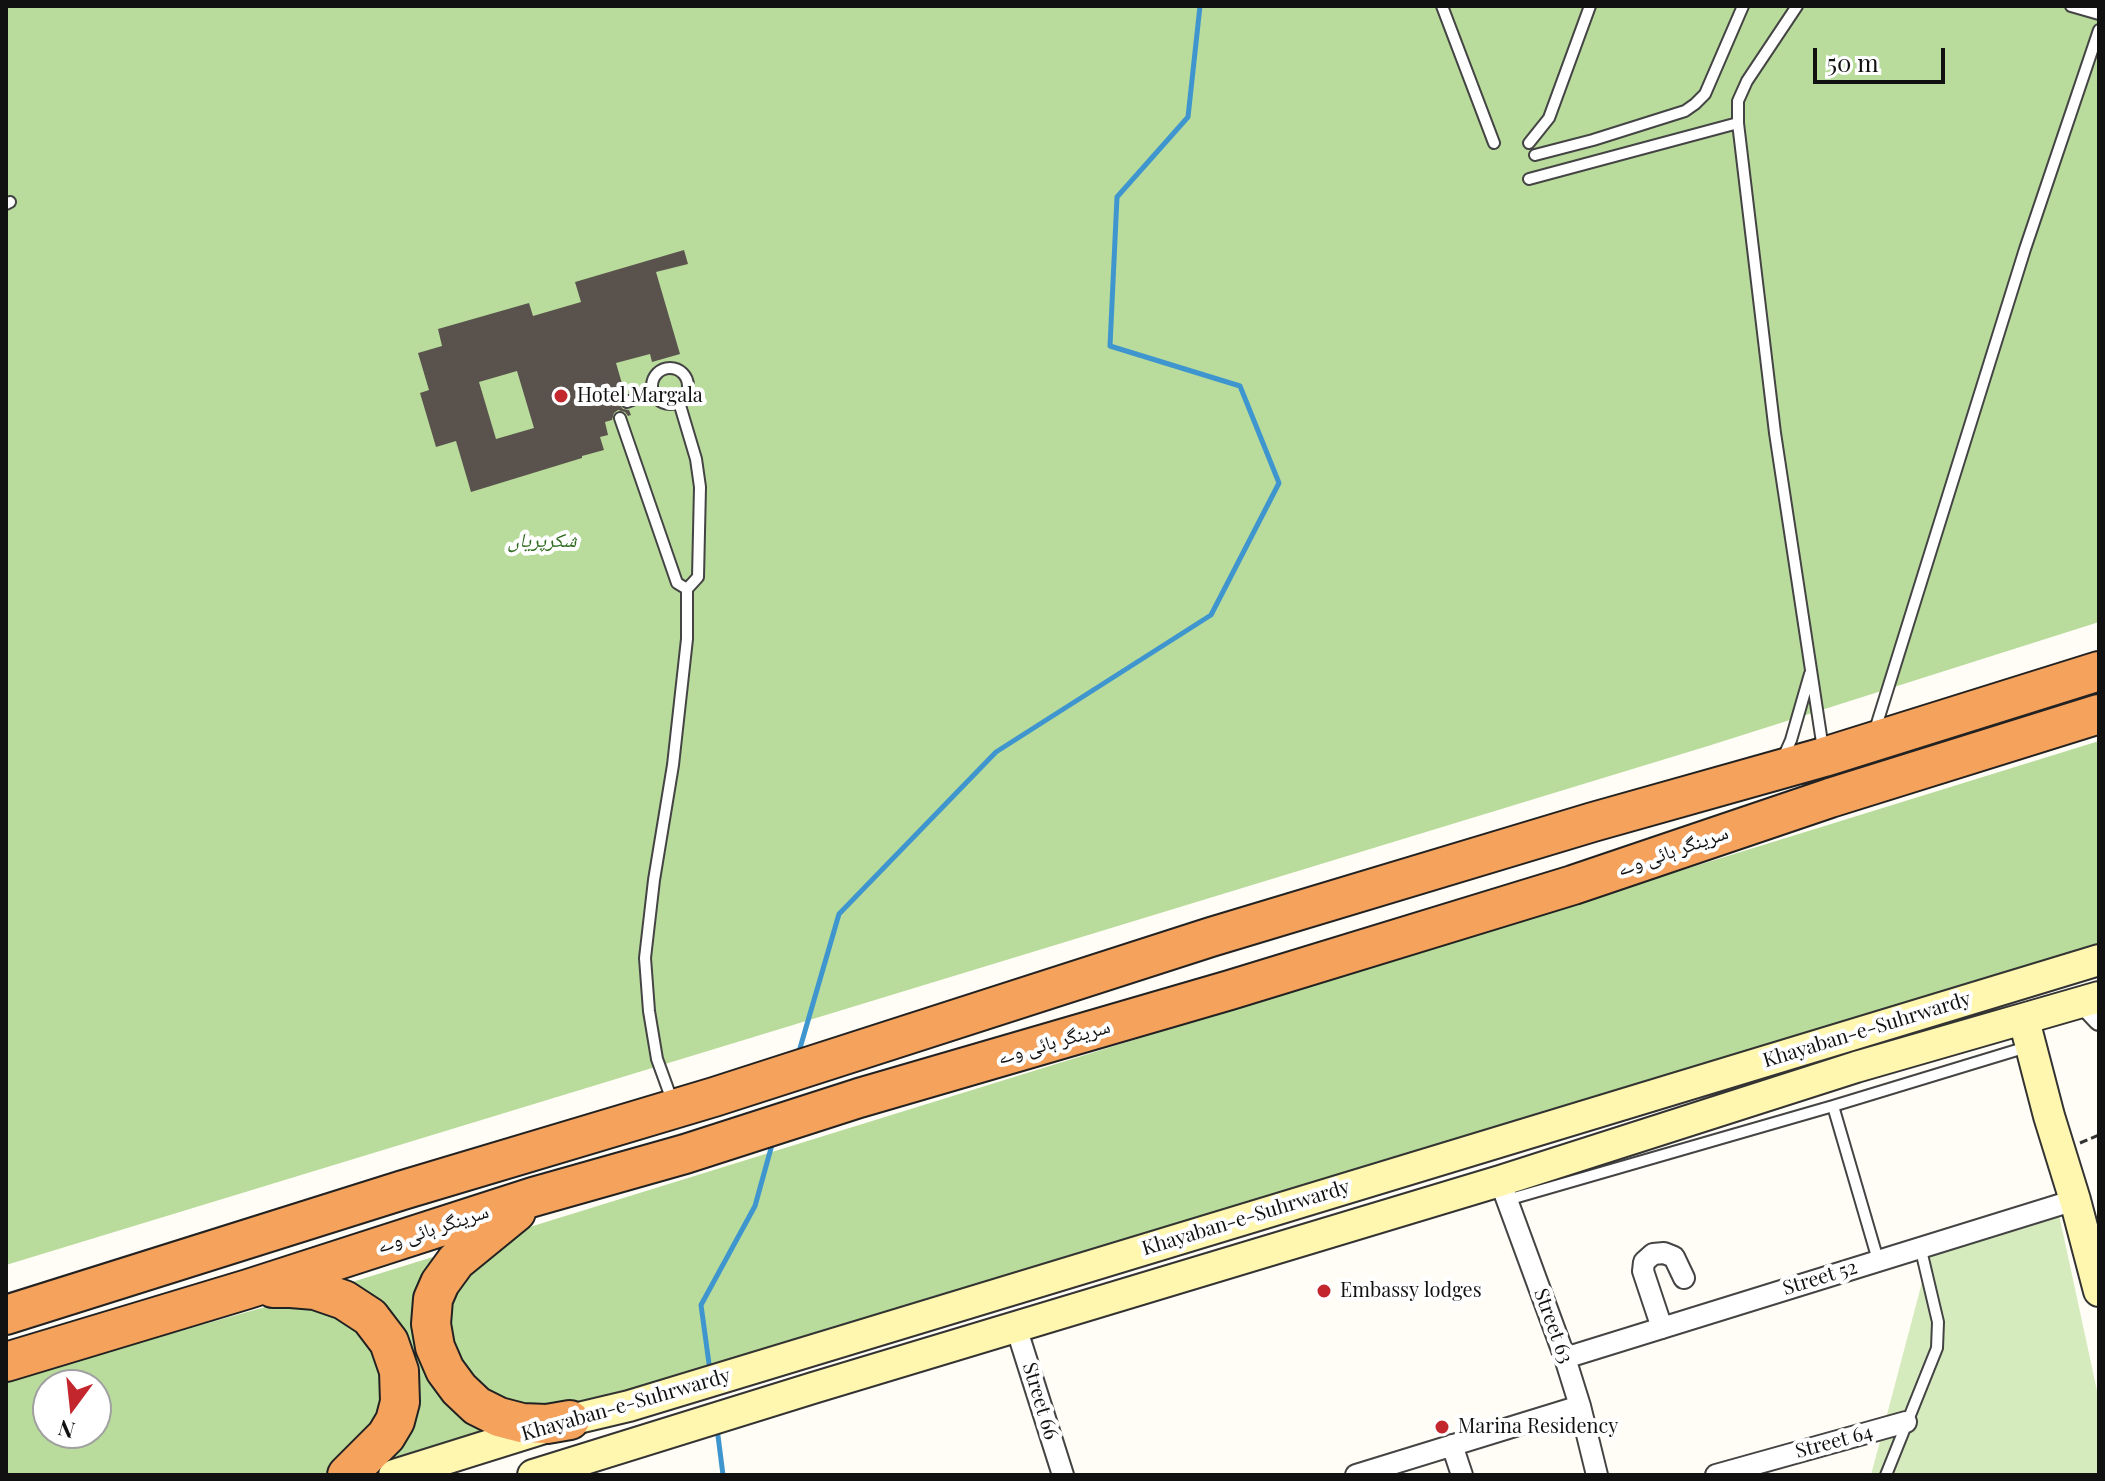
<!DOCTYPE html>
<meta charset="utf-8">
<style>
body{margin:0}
#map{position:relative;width:2105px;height:1481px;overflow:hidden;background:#fffdf5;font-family:"Playfair Display",serif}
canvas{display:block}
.frame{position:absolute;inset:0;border:8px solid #111;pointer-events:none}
.north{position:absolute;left:32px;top:1369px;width:80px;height:80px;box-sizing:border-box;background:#fff;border:2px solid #a0a0a0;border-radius:50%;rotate:195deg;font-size:22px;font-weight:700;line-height:32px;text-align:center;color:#111}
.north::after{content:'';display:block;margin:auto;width:28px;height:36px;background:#c4262e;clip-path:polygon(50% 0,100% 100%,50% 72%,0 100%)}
.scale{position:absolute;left:1813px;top:48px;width:132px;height:36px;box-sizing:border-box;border:4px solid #111;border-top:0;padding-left:10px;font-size:24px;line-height:28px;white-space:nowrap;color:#111;-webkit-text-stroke:6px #fff;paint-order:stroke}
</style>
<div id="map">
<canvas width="2105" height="1481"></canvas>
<div class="frame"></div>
<div class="north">N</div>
<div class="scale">50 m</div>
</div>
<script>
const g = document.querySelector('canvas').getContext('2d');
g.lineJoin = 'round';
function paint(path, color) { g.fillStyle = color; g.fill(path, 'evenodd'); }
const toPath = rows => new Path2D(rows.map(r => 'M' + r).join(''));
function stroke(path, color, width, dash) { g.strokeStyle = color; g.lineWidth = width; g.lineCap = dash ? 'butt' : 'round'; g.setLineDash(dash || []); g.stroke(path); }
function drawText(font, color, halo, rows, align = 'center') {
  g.font = font + ' "Playfair Display","Noto Naskh Arabic",serif'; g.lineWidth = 8; g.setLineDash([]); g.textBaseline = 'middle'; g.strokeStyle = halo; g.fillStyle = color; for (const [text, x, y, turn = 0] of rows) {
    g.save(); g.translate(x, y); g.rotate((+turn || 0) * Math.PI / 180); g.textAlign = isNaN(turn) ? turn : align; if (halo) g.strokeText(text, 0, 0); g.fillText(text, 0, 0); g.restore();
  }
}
paint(toPath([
 [2058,1210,2099,1400,2099,1475,1871,1475,1930,1252]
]), '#d5ebbd');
paint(toPath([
 [6,6,2099,6,2099,622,1708,746,6,1265],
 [2099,741,2099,951,573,1411,369,1475,6,1475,6,1380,336,1287],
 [48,1385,96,1385,96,1433,48,1433]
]), '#b9dc9c');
stroke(toPath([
 [798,1055,839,914,996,752,1211,615,1279,483,1240,386,1110,346,1117,197,1188,117,1200,6],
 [710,1371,701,1305,755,1206,773,1141],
 [717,1428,723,1475]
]), '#3f96cf', 5);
paint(toPath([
 [684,250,688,264,656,272,680,354,652,362,650,354,616,363,625,394,620,398,619,404,623,409,629,410,631,415,628,416,625,412,618,410,614,413,612,420,605,422,608,435,600,437,604,450,582,456,582,458,471,492,456,441,436,447,420,393,429,390,418,353,442,346,438,329,529,303,533,316,581,302,575,282],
 [517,371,534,428,496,439,479,382]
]), '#5a524d');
const lane = toPath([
 [1442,6,1494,143],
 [1797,6,1747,81,1738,101,1738,123,1775,433,1823,749],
 [2071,6,2099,14],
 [1529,143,1549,118,1590,6],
 [1535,155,1593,140,1685,111,1695,104,1705,94,1743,6],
 [1529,179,1738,123],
 [6,204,10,202],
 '652 386a18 18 0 1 1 36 0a18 18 0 1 1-36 0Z',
 [627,402,653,392],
 [620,418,677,583,687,589],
 [1874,733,2025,249,2099,30],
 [1783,758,1791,740,1810,674],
 [673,1103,657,1059,649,1011,645,958,654,880,673,765,687,639,687,589,698,577,700,487,696,459,679,402],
 [1833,1106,1878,1260],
 [1507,1200,1833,1106,2027,1047],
 [1886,1475,1937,1348,1938,1322,1920,1246]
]);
const street = toPath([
 [2082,1002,2099,1020],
 [1500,1181,1565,1358,1580,1406,1597,1475],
 [1016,1327,1063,1475],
 [1662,1328,1643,1271,1644,1262,1653,1254,1664,1253,1674,1257,1684,1278],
 [1565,1358,2075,1200],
 [1452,1445,1462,1475],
 [1356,1475,1580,1406],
 [1716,1475,1906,1422]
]);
const secondary = toPath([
 [2024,1020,2049,1116,2075,1200,2099,1291],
 [394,1475,570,1420,629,1406,2099,960],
 [533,1475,813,1388,1500,1181,1856,1067,2099,997]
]);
const highway = toPath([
 [516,1212,456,1261,440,1283,433,1299,431,1324,435,1347,445,1370,459,1389,477,1406,499,1417,522,1423,547,1424,570,1420],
 [273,1288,291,1288,315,1290,344,1300,370,1317,389,1342,399,1371,400,1402,395,1421,386,1436,347,1475],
 [6,1315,403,1190,714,1097,1211,937,1593,822,1824,757,2099,671],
 [6,1362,248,1289,533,1197,685,1154,859,1098,1230,990,1573,885,1830,798,2099,714]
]);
stroke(lane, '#444', 14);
stroke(street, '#444', 24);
stroke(secondary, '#333', 34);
stroke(highway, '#222', 42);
stroke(toPath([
 [2080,1143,2099,1135]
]), '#333', 3, [8, 4]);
stroke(lane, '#fff', 10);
stroke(street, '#fff', 20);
stroke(secondary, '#fff6b0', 30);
stroke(highway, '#f5a25d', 38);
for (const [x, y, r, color] of [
 [561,396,8,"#c4262e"],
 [1324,1291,8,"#c4262e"],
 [1442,1427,8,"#c4262e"]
]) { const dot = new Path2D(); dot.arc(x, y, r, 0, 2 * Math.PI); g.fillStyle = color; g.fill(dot); stroke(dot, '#fff', 3); }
drawText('20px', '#111', '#fff', [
 ["Hotel Margala",577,396],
 ["Embassy lodges",1340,1291],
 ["Marina Residency",1458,1427]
], 'left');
drawText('italic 20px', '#2f6b1f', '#fff', [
 ["شکرپریاں",542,541]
]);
drawText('20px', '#111', '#fff', [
 ["سرینگر ہائی وے",1673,851,-19],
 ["Khayaban-e-Suhrwardy",1867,1030,-17],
 ["سرینگر ہائی وے",1054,1042,-16],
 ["Khayaban-e-Suhrwardy",1246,1218,-17],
 ["سرینگر ہائی وے",433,1229,-18],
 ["Street 52",1820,1278,-17],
 ["Street 63",1553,1326,70],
 ["Street 66",1040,1401,73],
 ["Khayaban-e-Suhrwardy",626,1405,-16],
 ["Street 64",1834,1442,-15]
]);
</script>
